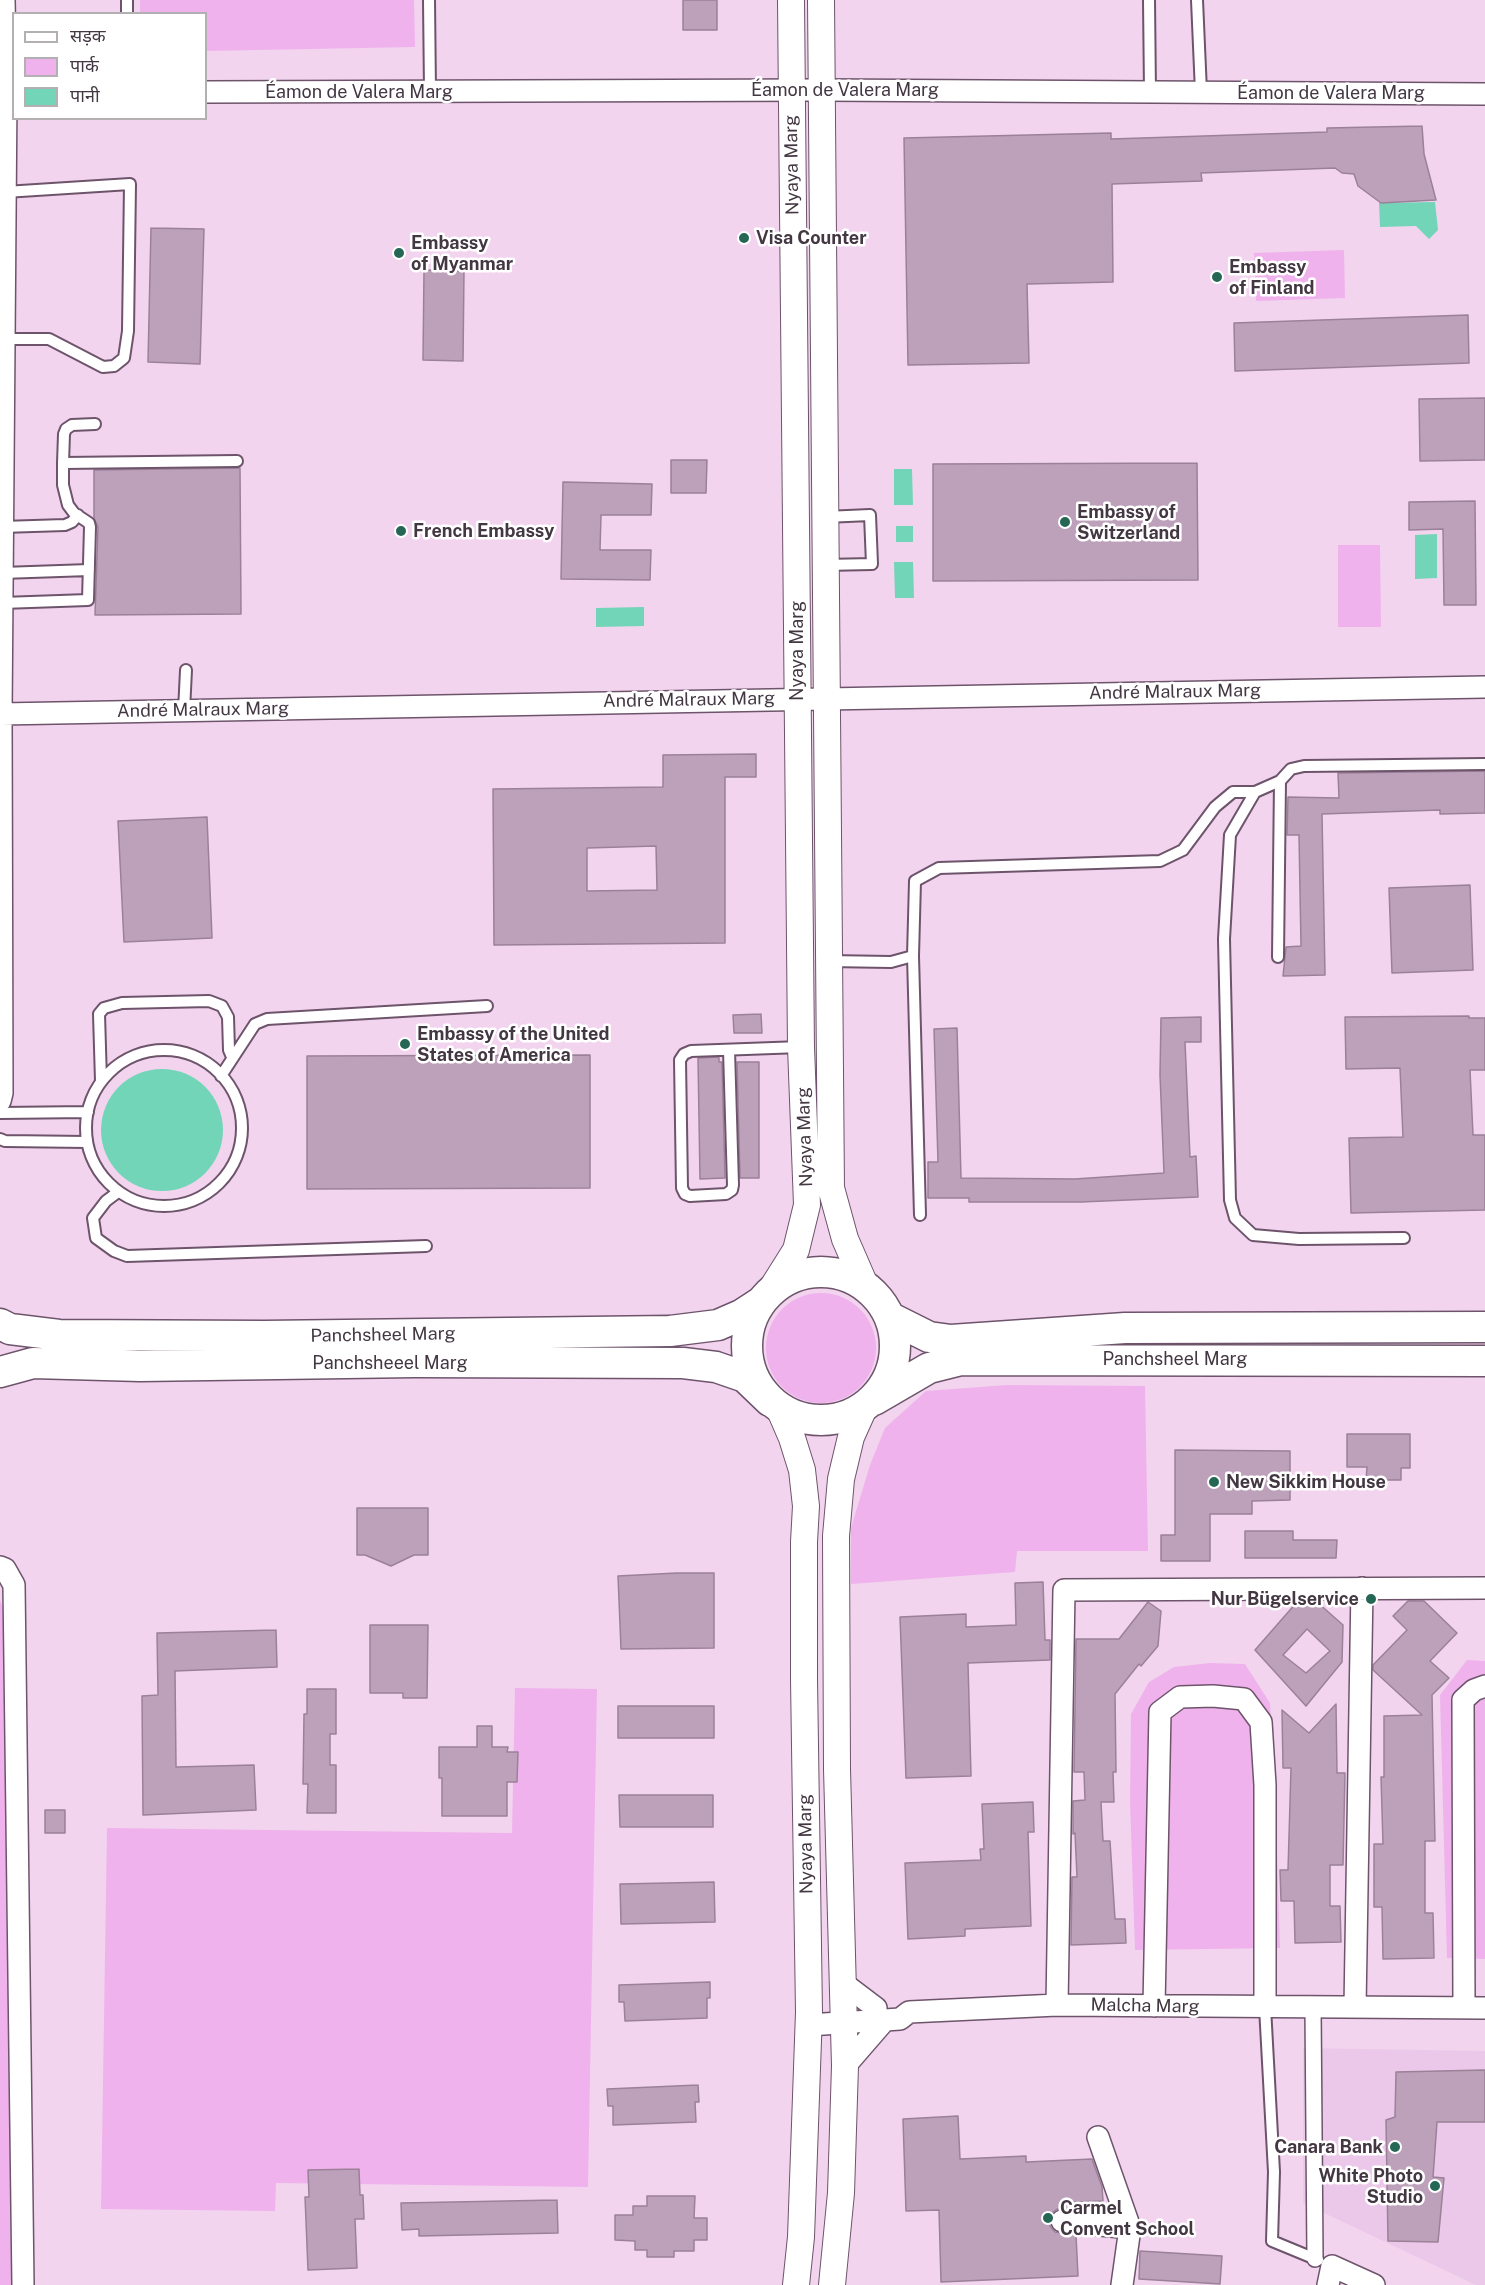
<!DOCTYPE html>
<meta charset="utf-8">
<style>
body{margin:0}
#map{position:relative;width:1485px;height:2285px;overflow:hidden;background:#f2d4ef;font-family:"Public Sans","Noto Sans Devanagari",sans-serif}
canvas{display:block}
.legend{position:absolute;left:12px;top:12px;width:195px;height:108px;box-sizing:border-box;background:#fff;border:2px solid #b4afb3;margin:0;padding:8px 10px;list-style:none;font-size:18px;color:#433742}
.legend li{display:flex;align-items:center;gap:12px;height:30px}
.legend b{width:30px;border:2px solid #b4afb3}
</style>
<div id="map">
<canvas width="1485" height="2285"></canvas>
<ul class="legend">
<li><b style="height:8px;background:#fff"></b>सड़क</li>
<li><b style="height:16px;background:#f0b2ec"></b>पार्क</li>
<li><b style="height:16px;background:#73d5b7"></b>पानी</li>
</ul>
</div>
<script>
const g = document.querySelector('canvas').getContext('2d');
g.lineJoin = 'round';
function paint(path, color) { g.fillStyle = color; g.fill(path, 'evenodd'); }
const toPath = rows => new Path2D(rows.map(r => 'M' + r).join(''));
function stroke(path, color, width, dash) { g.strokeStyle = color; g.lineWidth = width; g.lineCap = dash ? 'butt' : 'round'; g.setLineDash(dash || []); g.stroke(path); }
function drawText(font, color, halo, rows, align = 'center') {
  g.font = font + ' "Public Sans",sans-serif'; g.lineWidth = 5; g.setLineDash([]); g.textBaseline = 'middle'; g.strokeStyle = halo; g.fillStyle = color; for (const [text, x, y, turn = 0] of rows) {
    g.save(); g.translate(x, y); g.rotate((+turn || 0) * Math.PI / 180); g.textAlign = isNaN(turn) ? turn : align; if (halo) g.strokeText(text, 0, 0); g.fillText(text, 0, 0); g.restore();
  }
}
paint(toPath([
 [1303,2048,1485,2051,1485,2285,1476,2285,1303,2203]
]), '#ebc8e9');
paint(toPath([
 [140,0,414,0,415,47,206,51,206,14,140,13],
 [1344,250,1345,298,1256,301,1254,253],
 [1338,545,1380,545,1381,627,1338,627],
 '766 1348a55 55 0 1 1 110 0a55 55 0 1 1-110 0Z',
 [1007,1385,1145,1386,1148,1551,1017,1551,1015,1572,851,1584,851,1528,870,1465,885,1428,926,1391],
 [0,1600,6,1617,16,2285,0,2285],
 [1467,1660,1485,1661,1485,1959,1447,1958,1440,1695],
 [1210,1663,1245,1664,1270,1703,1275,1789,1280,1948,1135,1950,1130,1801,1131,1714,1149,1682,1174,1667],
 [515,1688,597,1689,588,2187,276,2183,275,2211,101,2209,107,1828,512,1833]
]), '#f0b2ec');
paint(toPath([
 [1435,202,1438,230,1429,239,1416,226,1380,227,1379,203],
 [912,469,913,505,894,505,894,469],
 [896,526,913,526,913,542,896,542],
 [1437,534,1437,578,1415,579,1415,535],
 [894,562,913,562,914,598,895,598],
 [644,607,644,626,596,627,596,608],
 '101 1130a61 61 0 1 1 122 0a61 61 0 1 1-122 0Z'
]), '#73d5b7');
const building = toPath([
 [683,0,717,0,717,30,683,30,683,0],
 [1422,126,1424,154,1436,200,1381,203,1358,186,1354,174,1342,173,1335,168,1201,173,1202,181,1112,184,1113,282,1027,284,1029,363,908,365,904,138,1111,133,1111,139,1327,132,1327,128,1422,126],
 [151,228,204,229,200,364,148,362,151,228],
 [424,270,464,271,463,361,423,360,424,270],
 [1468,315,1469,363,1235,371,1234,323,1468,315],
 [1485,398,1485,460,1420,461,1419,399,1485,398],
 [671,460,707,460,706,493,671,493,671,460],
 [1197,463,1198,580,933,581,933,464,1197,463],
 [240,468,241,614,95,615,98,527,94,518,94,470,240,468],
 [563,482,652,484,651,515,601,515,600,550,651,550,650,580,561,579,563,482],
 [1475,501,1476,605,1444,605,1443,529,1409,530,1409,502,1475,501],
 [756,754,756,777,725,777,725,943,494,945,493,789,663,787,663,755,756,754],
 [656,846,657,890,587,891,587,848,656,846],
 [1485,771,1485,813,1440,814,1440,810,1322,814,1325,975,1283,976,1286,947,1301,946,1299,835,1287,835,1288,797,1339,798,1338,773,1485,771],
 [207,817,212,938,124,942,118,821,207,817],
 [1470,885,1473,970,1392,973,1389,888,1470,885],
 [761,1014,762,1033,734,1033,733,1015,761,1014],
 [1469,1016,1469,1018,1485,1018,1485,1070,1470,1070,1473,1135,1485,1135,1485,1210,1351,1213,1349,1138,1403,1137,1400,1068,1346,1069,1345,1017,1469,1016],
 [1201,1017,1201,1042,1185,1042,1190,1157,1196,1156,1198,1197,1081,1202,969,1202,969,1198,928,1198,928,1162,938,1162,934,1029,957,1028,961,1178,1075,1179,1164,1173,1160,1075,1161,1018,1201,1017],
 [590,1055,590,1188,307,1189,307,1056,590,1055],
 [719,1057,719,1062,722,1062,725,1178,700,1179,698,1058,719,1057],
 [737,1062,759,1062,759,1178,740,1178,737,1062],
 [1347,1434,1410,1434,1410,1468,1401,1468,1401,1480,1366,1480,1367,1467,1347,1467,1347,1434],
 [1175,1450,1290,1451,1290,1500,1252,1501,1252,1514,1210,1514,1210,1561,1161,1561,1161,1535,1175,1535,1175,1450],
 [357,1508,428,1508,428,1555,414,1555,391,1566,365,1555,357,1555,357,1508],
 [1245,1531,1293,1531,1293,1540,1337,1540,1336,1558,1245,1558,1245,1531],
 [677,1573,714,1573,714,1648,621,1649,618,1576,677,1573],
 [1043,1582,1045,1640,1050,1640,1050,1660,968,1663,971,1776,906,1778,900,1617,966,1614,966,1627,1016,1625,1015,1583,1043,1582],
 [1408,1601,1424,1601,1457,1633,1430,1661,1449,1678,1432,1695,1435,1841,1425,1841,1425,1913,1433,1913,1434,1958,1383,1959,1382,1907,1374,1907,1374,1844,1383,1844,1381,1777,1384,1777,1384,1716,1422,1715,1373,1670,1373,1665,1407,1630,1393,1616,1408,1601],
 [1148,1602,1161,1611,1158,1646,1141,1666,1139,1664,1115,1694,1116,1772,1113,1772,1114,1802,1101,1802,1103,1841,1110,1841,1115,1919,1125,1919,1126,1943,1071,1945,1072,1877,1077,1877,1075,1833,1073,1834,1073,1801,1085,1800,1084,1772,1074,1772,1076,1639,1119,1639,1148,1602],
 [1297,1602,1317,1602,1343,1625,1342,1662,1306,1706,1255,1650,1297,1602],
 [1307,1629,1330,1651,1306,1673,1283,1655,1307,1629],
 [370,1625,428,1625,427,1698,403,1698,403,1693,370,1693,370,1625],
 [276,1630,277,1667,175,1671,176,1767,254,1765,256,1810,143,1815,142,1696,158,1695,157,1633,276,1630],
 [307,1689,336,1689,336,1734,330,1734,330,1765,336,1765,336,1813,307,1813,308,1784,303,1784,304,1714,307,1714,307,1689],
 [1336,1704,1337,1773,1345,1773,1343,1865,1330,1865,1330,1906,1340,1906,1341,1942,1295,1943,1294,1901,1281,1901,1280,1870,1288,1870,1291,1768,1283,1768,1282,1710,1309,1733,1336,1704],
 [618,1706,714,1706,714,1738,618,1738,618,1706],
 [477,1726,492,1726,492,1747,508,1747,507,1752,518,1752,517,1782,507,1782,507,1816,442,1816,442,1778,439,1778,439,1747,477,1747,477,1726],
 [619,1795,713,1795,713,1827,620,1827,619,1795],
 [1033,1802,1034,1832,1028,1832,1031,1926,965,1929,965,1936,908,1939,905,1863,981,1860,980,1849,984,1849,982,1804,1033,1802],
 [45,1810,65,1810,65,1833,45,1833,45,1810],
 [714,1882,715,1922,621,1924,620,1884,714,1882],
 [710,1982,710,1998,707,1998,707,2018,625,2021,624,2002,619,2002,619,1985,710,1982],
 [1485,2070,1485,2122,1437,2122,1433,2177,1444,2178,1438,2242,1388,2241,1386,2120,1395,2117,1396,2072,1485,2070],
 [698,2085,699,2102,695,2102,696,2122,613,2125,613,2106,608,2106,607,2089,698,2085],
 [958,2116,960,2159,1026,2156,1026,2162,1092,2159,1102,2187,1103,2201,1075,2202,1075,2210,1057,2209,1052,2213,1049,2219,1050,2226,1055,2232,1076,2235,1078,2276,941,2282,939,2210,906,2211,903,2119,958,2116],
 [359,2169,360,2195,363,2195,364,2219,355,2219,357,2268,308,2270,305,2197,309,2197,308,2170,359,2169],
 [647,2196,695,2196,694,2218,707,2218,707,2240,694,2240,694,2251,674,2251,674,2257,647,2257,647,2250,635,2250,635,2241,615,2240,615,2215,633,2215,633,2206,647,2206,647,2196],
 [557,2200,558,2233,419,2236,419,2229,402,2230,401,2203,557,2200],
 [1140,2251,1222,2256,1220,2284,1139,2279,1140,2251]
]);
paint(building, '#bda1ba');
stroke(building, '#9b8099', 1.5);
const service = toPath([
 [429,0,430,91],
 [1149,0,1150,92],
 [1197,0,1201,92],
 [127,14,127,0],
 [4,339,49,339,103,367,114,366,124,358,128,331,130,184,5,192],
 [63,463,64,434,66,429,72,425,95,424],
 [825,517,870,515,872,564,825,565],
 [2,527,65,525,72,522,78,515],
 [2,573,89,570],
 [2,603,88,600,90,527,89,523,74,513,68,505,63,485,63,463,237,461],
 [184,711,186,670],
 [1280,781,1255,792,1230,835,1224,939,1230,1200,1235,1218,1253,1235,1299,1239,1404,1238],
 [913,956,920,1215],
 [1278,957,1280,781,1291,769,1304,766,1485,764],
 [828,961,891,962,913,956,915,881,939,868,1160,861,1183,850,1215,807,1233,792,1255,792],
 [729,1050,733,1185,732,1190,726,1194,690,1196,685,1194,682,1188,680,1060,684,1054,691,1051,801,1047],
 '86 1128a78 78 0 1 1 156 0a78 78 0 1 1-156 0Z',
 [221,1076,255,1024,267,1019,487,1006],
 [101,1081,99,1014,104,1008,122,1003,209,1001,222,1006,228,1017,229,1050,232,1057],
 [0,1113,88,1112],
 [0,1139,5,1141,87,1142],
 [118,1192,106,1201,93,1218,96,1238,114,1251,127,1256,426,1246],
 [1265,2007,1274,2172,1272,2241,1318,2260]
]);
const pedestrian = toPath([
 [1313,2007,1315,2259]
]);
const minor = toPath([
 [206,92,822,90,1485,94],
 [1,714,1485,687],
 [0,1101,2,1093,1,714,6,93,4,0],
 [0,1567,5,1569,14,1585,23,2285],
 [843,1983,876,2008],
 [1057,2005,1064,1590,1485,1588],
 [1154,2006,1160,1712,1180,1697,1213,1696,1244,1699,1261,1722,1265,1785,1265,2007],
 [1355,2007,1362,1588],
 [1464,2008,1463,1700,1474,1690,1485,1686],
 [809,2025,900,2019,909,2012,1057,2005,1485,2008],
 [845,2066,884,2021],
 [1098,2137,1130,2228],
 [1062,2221,1130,2228,1122,2285],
 [1328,2285,1332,2266,1374,2285]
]);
const tertiary = toPath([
 [821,0,831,1188,845,1239,865,1285],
 [769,1293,796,1250,807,1205,801,1047,791,0],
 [779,1408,792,1438,802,1470,806,1506,804,1542,804,1679,809,2012,801,2237,796,2285],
 [832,2285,841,2193,845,2066,837,1769,836,1536,841,1479,851,1437,864,1408]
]);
const secondary = toPath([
 '747 1346a74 74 0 1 1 148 0a74 74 0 1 1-148 0Z',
 [891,1318,929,1337,951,1340,1125,1328,1485,1327],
 [0,1324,10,1329,59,1335,264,1336,670,1331,718,1325,741,1315,761,1302],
 [0,1372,33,1363,140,1366,414,1362,683,1363,716,1367,745,1377,770,1401],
 [874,1400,929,1368,961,1360,1485,1361]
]);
stroke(service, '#6d546b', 14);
stroke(pedestrian, '#6d546b', 18);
stroke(minor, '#6d546b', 24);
stroke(tertiary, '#6d546b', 28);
stroke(secondary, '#6d546b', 33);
stroke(service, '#fff', 10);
stroke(pedestrian, '#fff', 15);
stroke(minor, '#fff', 21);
stroke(tertiary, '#fff', 26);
stroke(secondary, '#fff', 30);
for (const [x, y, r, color] of [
 [744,238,6,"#266654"],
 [399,253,6,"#266654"],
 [1217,277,6,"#266654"],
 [1065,522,6,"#266654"],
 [401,531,6,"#266654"],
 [405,1044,6,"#266654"],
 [1214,1482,6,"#266654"],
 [1371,1599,6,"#266654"],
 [1395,2147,6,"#266654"],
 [1435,2186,6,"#266654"],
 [1048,2218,6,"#266654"]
]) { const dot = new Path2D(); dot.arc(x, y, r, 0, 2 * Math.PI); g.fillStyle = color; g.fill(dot); stroke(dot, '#fff', 2); }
drawText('18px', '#433742', '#fff', [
 ["Éamon de Valera Marg",845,90],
 ["Éamon de Valera Marg",359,92],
 ["Éamon de Valera Marg",1331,93],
 ["Nyaya Marg",792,165,-91],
 ["Nyaya Marg",797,651,-90],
 ["André Malraux Marg",1175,692,-1],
 ["André Malraux Marg",689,700,-1],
 ["André Malraux Marg",203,710,-1],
 ["Nyaya Marg",805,1137,-92],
 ["Panchsheel Marg",383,1335,-1],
 ["Panchsheel Marg",1175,1359],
 ["Panchsheeel Marg",390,1363],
 ["Nyaya Marg",806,1844,-91],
 ["Malcha Marg",1145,2006,1]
]);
drawText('bold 18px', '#433742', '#fff', [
 ["Visa Counter",756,238],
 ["Embassy",411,243],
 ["of Myanmar",411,264],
 ["Embassy",1229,267],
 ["of Finland",1229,288],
 ["Embassy of",1077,512],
 ["Switzerland",1077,533],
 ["French Embassy",413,531],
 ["Embassy of the United",417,1034],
 ["States of America",417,1055],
 ["New Sikkim House",1226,1482],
 ["Nur Bügelservice",1359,1599,"right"],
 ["Canara Bank",1383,2147,"right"],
 ["White Photo",1423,2176,"right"],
 ["Studio",1423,2197,"right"],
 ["Carmel",1060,2208],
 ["Convent School",1060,2229]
], 'left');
</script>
